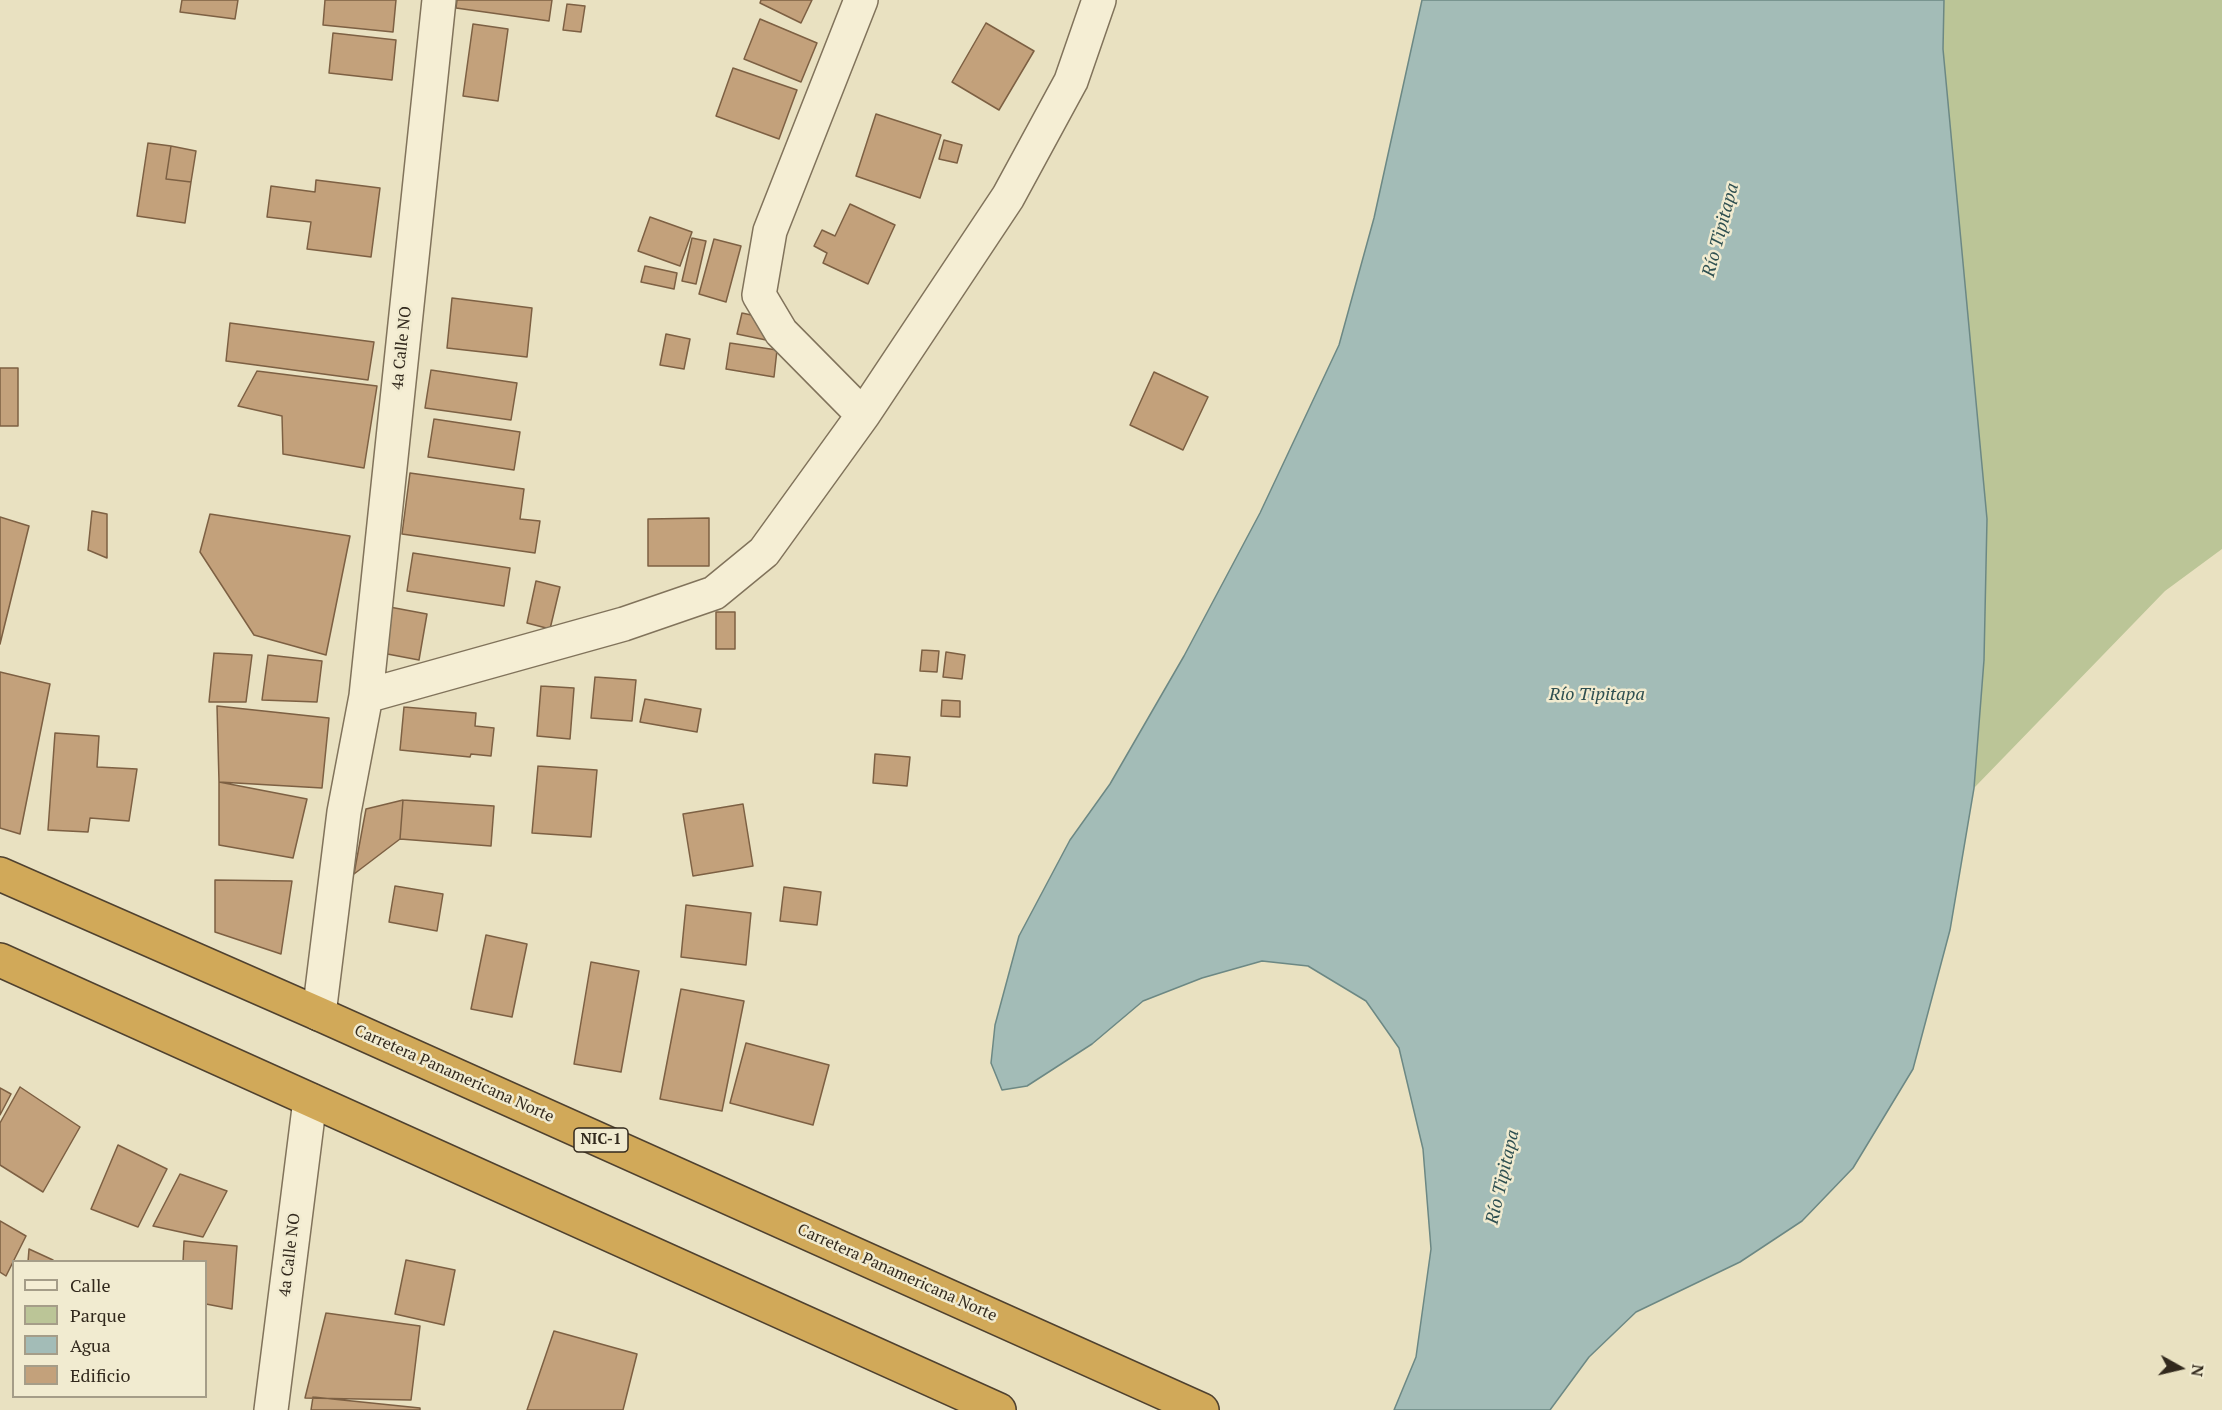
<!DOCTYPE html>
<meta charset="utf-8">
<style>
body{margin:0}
#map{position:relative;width:2222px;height:1410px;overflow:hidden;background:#e9e1c1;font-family:"PT Serif",serif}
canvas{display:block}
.legend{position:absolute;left:12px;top:1260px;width:195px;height:138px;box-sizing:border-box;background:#f1ebd0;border:2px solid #a59d88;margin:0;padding:8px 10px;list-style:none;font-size:18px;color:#32291d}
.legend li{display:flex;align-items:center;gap:12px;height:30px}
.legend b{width:30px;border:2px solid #a59d88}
.north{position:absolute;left:2150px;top:1338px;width:60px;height:60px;-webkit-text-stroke:4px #f1ebd0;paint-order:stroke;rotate:98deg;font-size:16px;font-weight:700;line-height:24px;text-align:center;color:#32291d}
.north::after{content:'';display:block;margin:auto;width:21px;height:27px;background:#32291d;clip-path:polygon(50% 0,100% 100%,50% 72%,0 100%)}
</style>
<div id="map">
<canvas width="2222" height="1410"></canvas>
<ul class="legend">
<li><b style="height:8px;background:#f5eed4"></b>Calle</li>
<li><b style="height:16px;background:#bbc597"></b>Parque</li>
<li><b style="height:16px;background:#a3bcb7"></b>Agua</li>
<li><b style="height:16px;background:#c3a17b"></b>Edificio</li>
</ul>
<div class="north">N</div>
</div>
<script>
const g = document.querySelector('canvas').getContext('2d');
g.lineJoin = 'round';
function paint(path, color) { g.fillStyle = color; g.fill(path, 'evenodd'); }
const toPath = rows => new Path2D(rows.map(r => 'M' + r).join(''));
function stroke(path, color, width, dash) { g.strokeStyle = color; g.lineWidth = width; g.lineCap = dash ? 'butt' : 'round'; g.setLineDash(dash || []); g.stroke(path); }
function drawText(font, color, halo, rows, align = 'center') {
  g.font = font + ' "PT Serif",serif'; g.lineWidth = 5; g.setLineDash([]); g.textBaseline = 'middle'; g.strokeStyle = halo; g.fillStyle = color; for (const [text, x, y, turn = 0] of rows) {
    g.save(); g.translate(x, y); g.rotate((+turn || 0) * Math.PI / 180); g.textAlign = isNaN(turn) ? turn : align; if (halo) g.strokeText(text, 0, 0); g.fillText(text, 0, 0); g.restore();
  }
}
paint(toPath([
 [1944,0,2222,0,2222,549,2165,591,1974,788,1984,660,1987,519,1943,49]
]), '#bbc597');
const water = toPath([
 [1422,0,1944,0,1943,49,1987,519,1984,660,1974,788,1950,930,1913,1069,1853,1168,1802,1221,1740,1262,1636,1312,1589,1357,1550,1410,1394,1410,1416,1357,1431,1249,1423,1149,1399,1048,1366,1001,1308,966,1262,961,1202,978,1143,1001,1092,1044,1027,1086,1002,1090,991,1063,995,1025,1019,936,1070,840,1110,784,1184,656,1260,513,1339,345,1374,218,1422,0]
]);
paint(water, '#a3bcb7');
stroke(water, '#6c8884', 1.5);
const building = toPath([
 [182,0,238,0,235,19,180,12,182,0],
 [325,0,396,0,393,32,323,25,325,0],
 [457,0,552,0,549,21,456,8,457,0],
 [761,0,812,0,801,23,760,3,761,0],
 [567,4,585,6,581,32,563,30,567,4],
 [760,19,817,43,801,82,744,59,760,19],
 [986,23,1034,51,999,110,952,82,986,23],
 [473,24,508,29,498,101,463,96,473,24],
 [333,33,396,40,392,80,329,73,333,33],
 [733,68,797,90,779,139,716,116,733,68],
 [876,114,941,135,920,198,856,176,876,114],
 [944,140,962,145,957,163,939,159,944,140],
 [148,143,171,146,166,179,191,182,185,223,137,216,148,143],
 [171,146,196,151,191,182,166,179,171,146],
 [316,180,380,188,371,257,307,249,311,222,267,217,271,186,315,192,316,180],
 [850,204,895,225,868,284,823,263,827,253,814,246,822,230,835,236,850,204],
 [650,217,692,232,680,266,638,251,650,217],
 [692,238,706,241,696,284,682,281,692,238],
 [714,239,741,246,726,302,699,294,714,239],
 [645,266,677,273,674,289,641,282,645,266],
 [452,298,532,308,527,357,447,348,452,298],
 [742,313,770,319,766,340,737,334,742,313],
 [230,323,374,342,368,380,226,361,230,323],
 [666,334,690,339,684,369,660,365,666,334],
 [730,343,777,350,774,377,726,369,730,343],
 [0,368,18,368,18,426,0,426,0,368],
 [431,370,517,383,511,420,425,408,431,370],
 [257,371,377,386,364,468,283,454,282,416,238,406,257,371],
 [1154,372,1208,397,1183,450,1130,425,1154,372],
 [434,419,520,432,514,470,428,457,434,419],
 [410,473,524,489,520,519,540,521,535,553,402,534,410,473],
 [92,511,107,514,107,558,88,550,92,511],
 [210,514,350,536,326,655,254,635,200,552,210,514],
 [0,517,29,526,0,644,0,517],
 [709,518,709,566,648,566,648,519,709,518],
 [413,553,510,568,504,606,407,591,413,553],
 [536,581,560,587,550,629,527,623,536,581],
 [379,605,427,614,419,660,382,653,379,605],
 [716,612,735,612,735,649,716,649,716,612],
 [922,650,939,651,937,672,920,671,922,650],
 [946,652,965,655,962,679,943,677,946,652],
 [214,653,252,655,246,702,209,702,214,653],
 [268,655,322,661,317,702,262,700,268,655],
 [0,672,50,684,20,834,0,828,0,672],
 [595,677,636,680,632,721,591,718,595,677],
 [541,686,574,688,570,739,537,736,541,686],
 [645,699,701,709,697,732,640,722,645,699],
 [942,700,960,701,960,717,941,716,942,700],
 [217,706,329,718,322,788,219,782,217,706],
 [404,707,476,713,475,726,494,728,491,756,471,754,470,757,400,750,404,707],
 [55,733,99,736,97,767,137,769,129,821,90,818,88,832,48,830,55,733],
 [875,754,910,757,907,786,873,783,875,754],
 [538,766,597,770,591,837,532,833,538,766],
 [219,782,307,799,293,858,219,845,219,782],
 [403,800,494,806,491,846,400,839,403,800],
 [403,800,400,839,354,874,366,809,403,800],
 [743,804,753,866,693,876,683,814,743,804],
 [215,880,292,881,281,954,215,932,215,880],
 [395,886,443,894,437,931,389,922,395,886],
 [784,887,821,892,817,925,780,921,784,887],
 [686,905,751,913,746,965,681,957,686,905],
 [486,935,527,944,512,1017,471,1009,486,935],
 [591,962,639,971,621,1072,574,1064,591,962],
 [681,989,744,1001,722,1111,660,1099,681,989],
 [746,1043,829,1065,813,1125,730,1103,746,1043],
 [20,1087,80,1127,43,1192,0,1165,0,1123,20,1087],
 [0,1088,11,1094,0,1115,0,1088],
 [118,1145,167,1169,138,1227,91,1209,118,1145],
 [180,1174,227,1191,203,1237,153,1226,180,1174],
 [0,1221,26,1236,6,1276,0,1272,0,1221],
 [184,1241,237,1246,232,1309,206,1304,206,1262,183,1262,184,1241],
 [29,1249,53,1260,53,1262,28,1262,29,1249],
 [406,1260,455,1270,444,1325,395,1314,406,1260],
 [326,1313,420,1326,411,1400,305,1398,326,1313],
 [554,1331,637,1354,623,1410,527,1410,554,1331],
 [313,1397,420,1408,420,1410,311,1410,313,1397]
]);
paint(building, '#c3a17b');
stroke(building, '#7d6043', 1.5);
const minor = toPath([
 [861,0,770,231,759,295,781,332,863,415],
 [366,696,624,624,714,593,764,552,863,415,1008,197,1071,81,1099,0],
 [319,1014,344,812,366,696,439,0],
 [271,1410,310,1100]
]);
const highway = toPath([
 [0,874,319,1014,1202,1410],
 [0,960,999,1410]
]);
stroke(minor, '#81735b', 36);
stroke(highway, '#4f412f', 36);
stroke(minor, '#f5eed4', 33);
stroke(highway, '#d1a959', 33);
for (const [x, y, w] of [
 [601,1140,54]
]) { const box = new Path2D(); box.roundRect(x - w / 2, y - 12, w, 24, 4.5); g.fillStyle = '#f1ebd0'; g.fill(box); stroke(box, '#32291d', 1.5); }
drawText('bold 15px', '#32291d', null, [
 ["NIC-1",601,1140]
]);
drawText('16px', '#32291d', '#f1ebd0', [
 ["4a Calle NO",402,348,-84],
 ["Carretera Panamericana Norte",454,1074,24],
 ["4a Calle NO",290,1255,-83],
 ["Carretera Panamericana Norte",897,1273,24]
]);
drawText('italic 18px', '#2e4f50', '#f1ebd0', [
 ["Río Tipitapa",1721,230,-75],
 ["Río Tipitapa",1597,695],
 ["Río Tipitapa",1503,1177,-77]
]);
</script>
